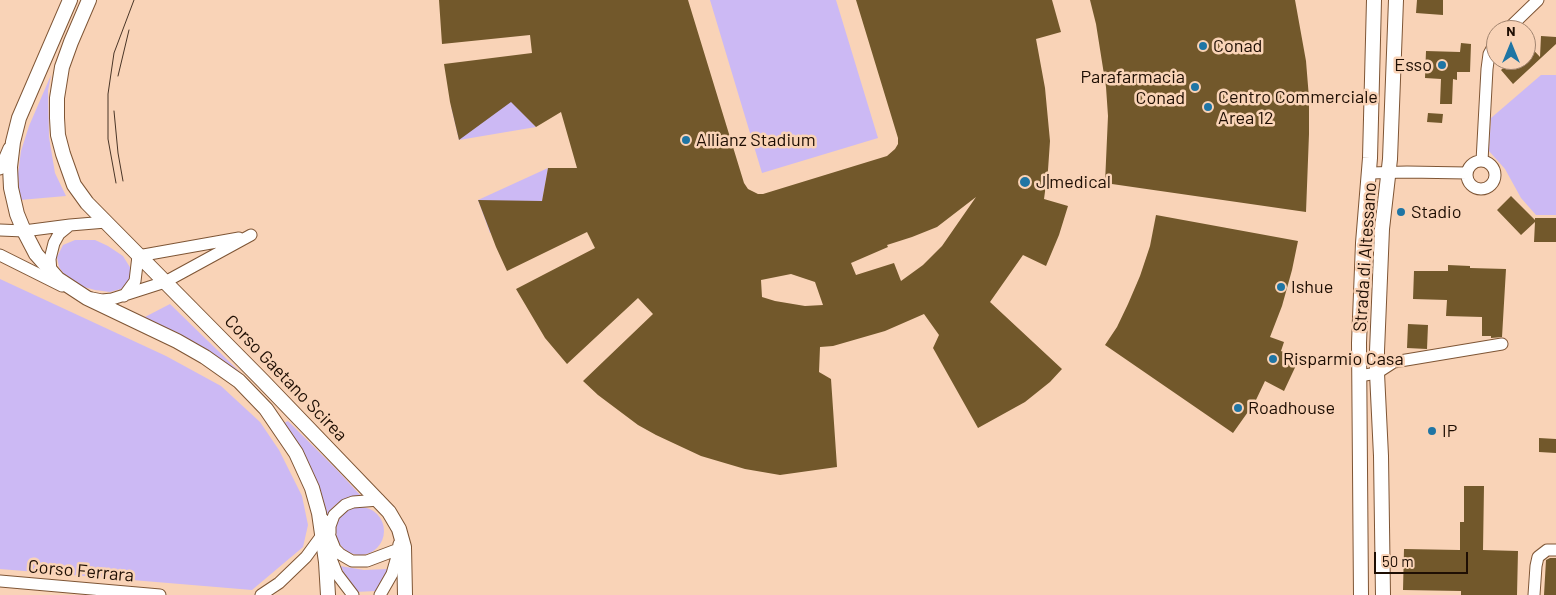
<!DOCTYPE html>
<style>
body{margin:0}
#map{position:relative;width:1556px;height:595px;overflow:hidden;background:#f9d3b7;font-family:Barlow,sans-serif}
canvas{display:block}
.north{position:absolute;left:1486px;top:20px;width:50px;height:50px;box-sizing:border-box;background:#f9d3b7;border:1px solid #a1846f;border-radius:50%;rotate:0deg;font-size:14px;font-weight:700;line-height:20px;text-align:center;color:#1e0e03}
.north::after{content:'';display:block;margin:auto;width:18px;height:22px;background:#1f75a4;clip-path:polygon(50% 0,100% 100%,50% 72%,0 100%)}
.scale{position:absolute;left:1374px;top:552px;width:94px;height:22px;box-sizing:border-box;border:2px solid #1e0e03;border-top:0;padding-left:6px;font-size:15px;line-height:18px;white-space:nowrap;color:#1e0e03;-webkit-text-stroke:4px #f9d3b7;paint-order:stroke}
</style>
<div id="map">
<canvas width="1556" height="595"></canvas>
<div class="north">N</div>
<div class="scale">50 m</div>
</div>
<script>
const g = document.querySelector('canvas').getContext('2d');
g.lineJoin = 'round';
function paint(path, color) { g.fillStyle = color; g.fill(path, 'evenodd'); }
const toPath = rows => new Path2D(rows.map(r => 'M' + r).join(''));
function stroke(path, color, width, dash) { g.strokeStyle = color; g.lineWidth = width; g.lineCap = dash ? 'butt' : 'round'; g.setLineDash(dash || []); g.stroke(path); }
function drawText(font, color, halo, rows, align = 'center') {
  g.font = font + ' Barlow,sans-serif'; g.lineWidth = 5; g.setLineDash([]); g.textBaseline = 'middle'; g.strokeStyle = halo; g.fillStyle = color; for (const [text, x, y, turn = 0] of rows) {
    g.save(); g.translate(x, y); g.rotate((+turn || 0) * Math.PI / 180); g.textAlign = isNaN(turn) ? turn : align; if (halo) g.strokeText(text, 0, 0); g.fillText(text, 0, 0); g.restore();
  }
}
paint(toPath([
 [710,0,836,0,878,138,762,173],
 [51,75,48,91,49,137,55,173,66,196,20,200,18,174,21,151,29,126],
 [1541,75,1556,75,1556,215,1536,215,1521,198,1505,169,1489,151,1491,118],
 [533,90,512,102,536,127,459,140,451,106],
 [548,168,542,201,551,197,565,201,490,233,478,200],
 [75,240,95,240,108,246,123,256,131,269,134,280,124,288,110,292,95,290,80,286,66,277,59,267,57,257,63,245],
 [0,279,166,356,221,386,260,422,279,450,302,496,308,525,303,547,252,590,0,569],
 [170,304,245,377,242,380,141,319],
 [288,421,338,471,361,496,350,497,342,500,334,506,326,516,284,423],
 '336 531a24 24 0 1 1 48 0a24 24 0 1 1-48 0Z',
 [340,566,364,570,388,569,376,591,355,592]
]), '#ccb9f4');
paint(toPath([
 [439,0,688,0,744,183,748,189,758,194,763,194,887,156,895,149,898,144,898,138,856,0,1052,0,1061,32,1036,39,1045,88,1050,141,1048,170,1044,199,1068,206,1059,235,1046,266,1023,255,990,302,1062,369,1050,382,1025,402,978,428,933,348,939,335,924,314,885,331,833,346,820,347,819,372,831,379,837,467,780,475,745,469,701,456,656,435,638,425,598,395,583,381,653,314,638,298,567,364,545,338,516,289,595,248,587,232,507,271,496,247,478,200,542,201,548,168,577,168,561,112,536,127,511,102,459,140,450,102,444,64,532,53,530,35,442,44],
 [976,197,942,246,923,265,901,281,894,263,856,275,851,263,888,247,887,245,912,237,937,227],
 [791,274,815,282,823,305,805,306,775,301,762,297,761,280],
 [1090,0,1295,0,1306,61,1309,98,1309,134,1306,212,1105,183,1108,116,1106,87,1096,24],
 [1417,0,1443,0,1443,15,1416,13],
 [1541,36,1556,37,1556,44,1513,84,1501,70,1512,60,1526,60,1526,42,1540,57],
 [1461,43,1471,44,1470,72,1457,72,1457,80,1453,79,1452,104,1440,104,1441,79,1425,78,1426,51,1460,52],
 [1428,113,1443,114,1442,123,1427,122],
 [1511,196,1535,220,1535,218,1556,218,1556,242,1534,242,1535,222,1521,235,1497,210],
 [1156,215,1298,241,1292,270,1282,306,1270,337,1284,342,1281,351,1299,359,1284,391,1265,381,1255,402,1233,433,1105,345,1117,327,1128,304,1140,276,1150,246],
 [1448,265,1470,266,1470,268,1506,269,1502,337,1491,338,1491,336,1482,336,1482,317,1446,316,1447,300,1413,299,1414,271,1448,271],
 [1408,324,1428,325,1427,349,1407,348],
 [1539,438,1556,439,1556,453,1539,452],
 [1464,486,1484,486,1483,550,1518,551,1517,595,1461,595,1461,591,1403,590,1404,549,1460,550,1460,522,1464,522],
 [1550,558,1556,558,1556,595,1544,595,1546,560]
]), '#72582b');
const minor = toPath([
 [1507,30,1538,0],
 '1467 175a14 14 0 1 1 28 0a14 14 0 1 1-28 0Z',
 [1482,161,1487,69,1489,54,1496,41],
 [0,169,9,148],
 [1370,173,1407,172,1467,173],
 [0,230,24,231,70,225,106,222],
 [0,255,62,286],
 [51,272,50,259,54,243,59,234,70,225],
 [124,296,135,281,138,256,239,238],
 [92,298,102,300,112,299,165,282,251,235],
 [1359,376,1377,373,1394,362,1502,344],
 [323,519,335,549,340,554,352,561,367,561,404,547],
 [330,533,330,526,334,515,345,505,353,502,379,500],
 [328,551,337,574,353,595],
 [0,581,160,595],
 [261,595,279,583,306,557,325,531],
 [380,595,392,574,396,560,399,544],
 [1534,595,1536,566,1538,557,1547,550,1556,550]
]);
const tertiary = toPath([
 [70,0,19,118,13,142,10,167,11,188,17,214,24,231,36,254,58,279,87,298,177,341,205,357,239,381,266,409,296,453,312,488,319,513,326,562,328,595],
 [89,0,71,42,62,67,57,98,57,118,58,135,63,154,74,185,87,203,263,381,389,512,399,529,404,547,405,595],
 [1361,595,1359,343,1363,243,1370,158,1374,0],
 [1383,595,1381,456,1377,373,1377,351,1382,229,1390,159,1396,0]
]);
stroke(minor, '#7e5535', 13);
stroke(tertiary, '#7e5535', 16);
stroke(minor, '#fff', 11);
stroke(tertiary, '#fff', 14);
stroke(toPath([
 [118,76,129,30],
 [114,111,118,153,123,181],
 [116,183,108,139,108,94,114,53,134,0]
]), '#493527', 1);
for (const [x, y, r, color] of [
 [1203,46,5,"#1f75a4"],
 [1442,65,5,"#1f75a4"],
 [1195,87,5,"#1f75a4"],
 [1208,107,5,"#1f75a4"],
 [686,140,5,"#1f75a4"],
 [1025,182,6,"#1f75a4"],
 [1401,212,5,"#1f75a4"],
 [1281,287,5,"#1f75a4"],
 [1273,359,5,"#1f75a4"],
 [1238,408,5,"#1f75a4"],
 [1432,431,5,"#1f75a4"]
]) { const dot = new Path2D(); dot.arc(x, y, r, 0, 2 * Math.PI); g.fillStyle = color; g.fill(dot); stroke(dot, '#f9d3b7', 2); }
drawText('18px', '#1e0e03', '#f9d3b7', [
 ["Conad",1213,46],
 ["Esso",1432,65,"right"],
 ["Parafarmacia",1185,77,"right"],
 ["Conad",1185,98,"right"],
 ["Centro Commerciale",1218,97],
 ["Area 12",1218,118],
 ["Allianz Stadium",696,140],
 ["J|medical",1036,182],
 ["Stadio",1411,212],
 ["Ishue",1291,287],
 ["Risparmio Casa",1283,359],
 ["Roadhouse",1248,408],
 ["IP",1442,431]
], 'left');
drawText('18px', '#1e0e03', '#f9d3b7', [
 ["Strada di Altessano",1365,257,-86],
 ["Corso Gaetano Scirea",286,378,46],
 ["Corso Ferrara",81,571,5]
]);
</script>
